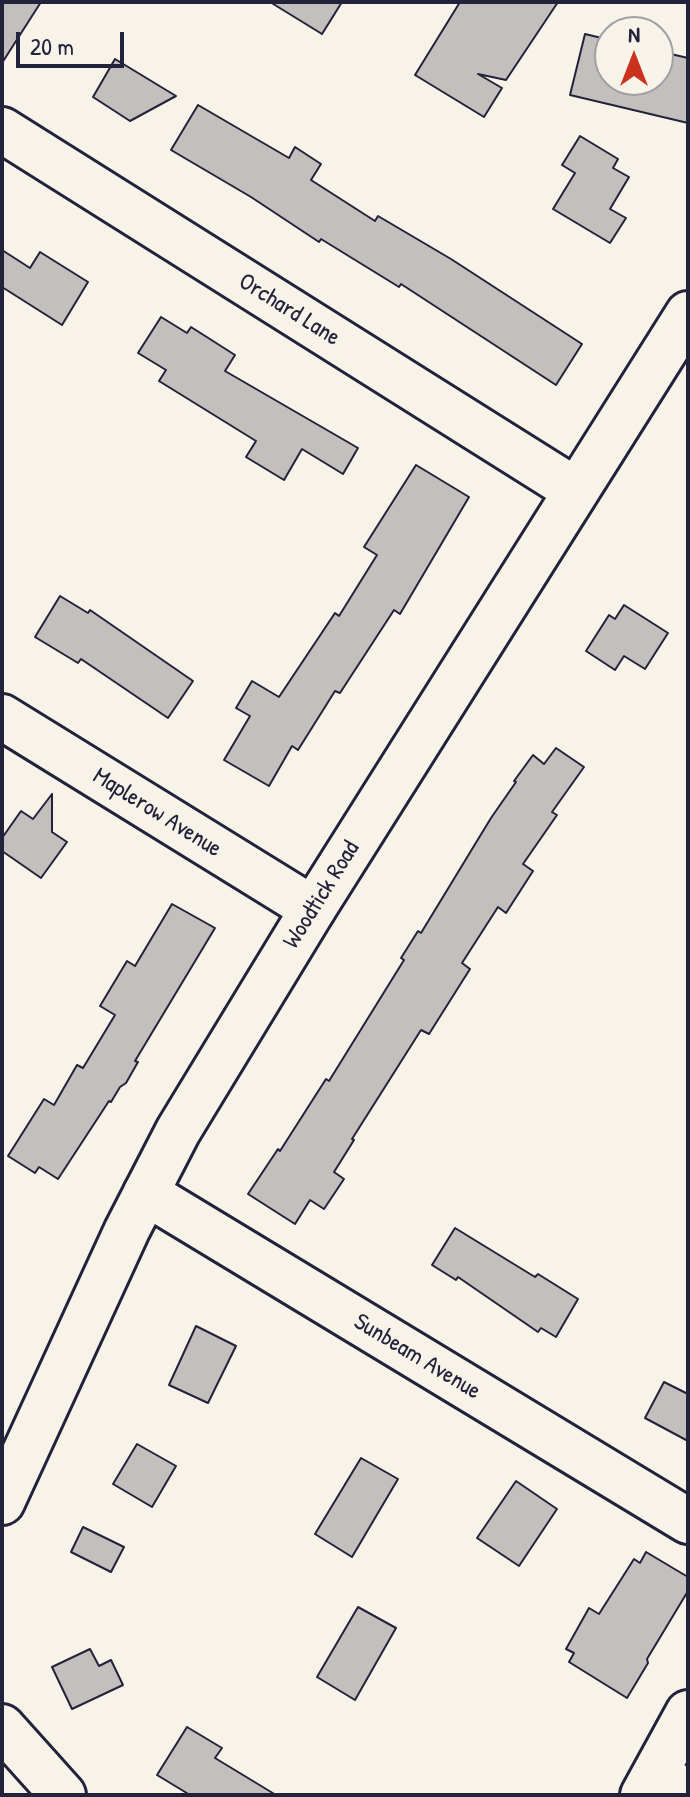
<!DOCTYPE html>
<style>
body{margin:0}
#map{position:relative;width:690px;height:1797px;overflow:hidden;background:#f7f3e8;font-family:"Patrick Hand",sans-serif}
canvas{display:block}
.frame{position:absolute;inset:0;border:4px solid #22223b;pointer-events:none}
.north{position:absolute;left:594px;top:16px;width:80px;height:80px;box-sizing:border-box;background:#f7f3e8;border:2px solid #a29fa3;border-radius:50%;rotate:0deg;font-size:22px;font-weight:700;line-height:32px;text-align:center;color:#22223b}
.north::after{content:'';display:block;margin:auto;width:28px;height:36px;background:#c8321e;clip-path:polygon(50% 0,100% 100%,50% 72%,0 100%)}
.scale{position:absolute;left:16px;top:32px;width:108px;height:36px;box-sizing:border-box;border:4px solid #22223b;border-top:0;padding-left:10px;font-size:24px;line-height:28px;white-space:nowrap;color:#22223b;-webkit-text-stroke:6px #f7f3e8;paint-order:stroke}
</style>
<div id="map">
<canvas width="690" height="1797"></canvas>
<div class="frame"></div>
<div class="north">N</div>
<div class="scale">20 m</div>
</div>
<script>
const g = document.querySelector('canvas').getContext('2d');
g.lineJoin = 'round';
function paint(path, color) { g.fillStyle = color; g.fill(path, 'evenodd'); }
const toPath = rows => new Path2D(rows.map(r => 'M' + r).join(''));
function stroke(path, color, width, dash) { g.strokeStyle = color; g.lineWidth = width; g.lineCap = dash ? 'butt' : 'round'; g.setLineDash(dash || []); g.stroke(path); }
function drawText(font, color, halo, rows, align = 'center') {
  g.font = font + ' "Patrick Hand",sans-serif'; g.lineWidth = 6; g.setLineDash([]); g.textBaseline = 'middle'; g.strokeStyle = halo; g.fillStyle = color; for (const [text, x, y, turn = 0] of rows) {
    g.save(); g.translate(x, y); g.rotate((+turn || 0) * Math.PI / 180); g.textAlign = isNaN(turn) ? turn : align; if (halo) g.strokeText(text, 0, 0); g.fillText(text, 0, 0); g.restore();
  }
}
const building = toPath([
 [2,2,41,2,2,63,2,2],
 [270,2,342,2,322,34,270,2],
 [460,2,558,2,506,80,478,74,502,88,484,117,415,75,460,2],
 [585,34,610,40,610,80,658,80,658,51,688,58,688,123,570,95,585,34],
 [115,59,176,96,130,121,93,97,115,59],
 [198,105,289,158,295,147,321,164,311,180,375,221,378,216,451,259,582,344,556,385,401,284,399,287,321,239,319,242,251,197,171,150,198,105],
 [580,136,618,159,613,168,629,177,610,209,626,218,610,243,553,209,575,173,562,165,580,136],
 [2,250,30,268,40,252,88,282,62,325,2,287,2,250],
 [161,317,187,333,191,327,235,355,225,371,358,448,343,474,302,449,284,480,246,457,256,441,159,381,166,370,138,353,161,317],
 [416,465,469,497,400,614,394,610,340,693,335,691,298,750,292,746,269,786,224,760,250,716,236,708,252,681,279,697,335,613,339,616,377,555,364,547,416,465],
 [60,596,88,613,90,610,193,681,168,718,81,659,78,663,35,637,60,596],
 [624,605,668,633,645,669,624,656,615,670,586,651,609,615,615,619,624,605],
 [556,748,584,767,552,812,557,815,523,864,533,871,506,913,498,907,462,963,470,969,429,1034,421,1030,352,1139,354,1140,334,1172,344,1179,324,1209,310,1200,295,1224,248,1194,278,1149,280,1151,326,1079,329,1081,404,960,401,958,418,931,421,933,491,818,516,782,514,781,533,755,544,764,556,748],
 [52,794,52,832,67,842,41,878,2,851,2,838,21,811,33,819,52,794],
 [172,904,215,928,135,1061,138,1062,126,1083,120,1087,111,1102,109,1101,58,1179,39,1167,35,1173,8,1156,44,1099,54,1105,77,1065,83,1068,115,1015,100,1006,127,961,135,966,172,904],
 [455,1228,535,1277,538,1274,578,1299,556,1337,541,1328,538,1332,458,1277,456,1280,432,1265,455,1228],
 [196,1326,236,1346,208,1403,169,1385,196,1326],
 [664,1382,688,1394,688,1441,645,1418,664,1382],
 [137,1444,176,1466,152,1507,113,1484,137,1444],
 [361,1458,398,1479,352,1557,315,1534,361,1458],
 [516,1481,557,1509,519,1566,477,1538,516,1481],
 [83,1527,124,1547,111,1572,71,1552,83,1527],
 [646,1552,688,1577,688,1591,647,1659,648,1663,627,1698,569,1662,574,1653,566,1649,589,1608,599,1614,634,1559,640,1563,646,1552],
 [358,1607,396,1628,355,1700,317,1677,358,1607],
 [90,1649,99,1666,111,1660,123,1685,72,1709,52,1667,90,1649],
 [187,1727,222,1748,215,1758,276,1795,190,1795,157,1775,187,1727]
]);
paint(building, '#c2bfbd');
stroke(building, '#22223b', 2);
const minor = toPath([
 [2,130,575,490],
 [2,717,313,909],
 [146,1193,688,1521],
 [656,1774,688,1793],
 [643,1795,688,1713]
]);
const major = toPath([
 [2,1502,127,1230,178,1131,313,909,688,314],
 [2,1727,63,1795]
]);
stroke(minor, '#22223b', 50);
stroke(major, '#22223b', 50);
stroke(minor, '#f7f3e8', 44);
stroke(major, '#f7f3e8', 44);
drawText('24px', '#22223b', '#f7f3e8', [
 ["Orchard Lane",289,310,32],
 ["Maplerow Avenue",157,813,32],
 ["Woodtick Road",322,895,-58],
 ["Sunbeam Avenue",417,1357,31]
]);
</script>
